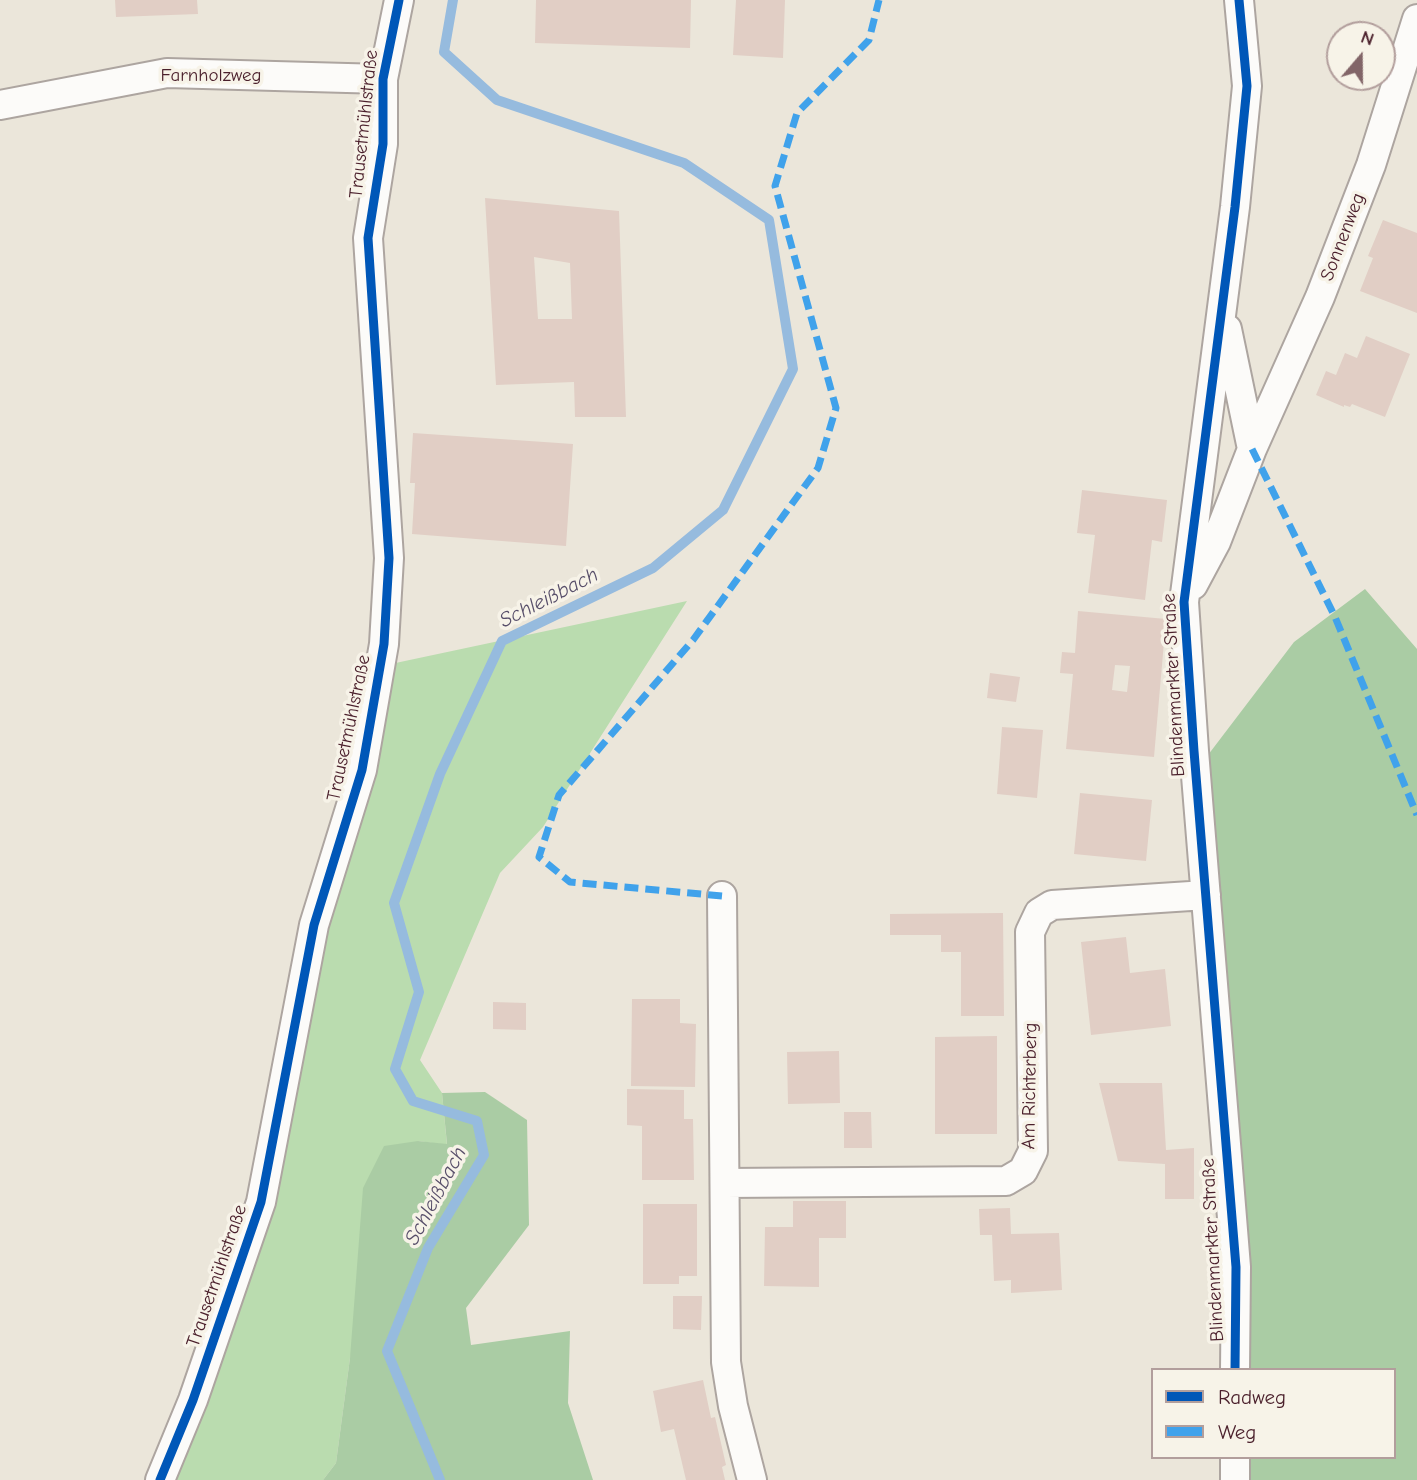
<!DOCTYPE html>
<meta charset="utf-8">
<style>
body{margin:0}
#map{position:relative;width:1417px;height:1480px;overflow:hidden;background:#ebe6da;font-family:"Comic Neue",sans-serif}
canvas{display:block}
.legend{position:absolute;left:1151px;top:1368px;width:245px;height:91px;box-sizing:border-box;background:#f7f3e8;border:2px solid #b29e9c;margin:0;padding:9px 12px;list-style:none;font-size:21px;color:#4a1f2b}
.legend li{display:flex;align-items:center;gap:14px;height:35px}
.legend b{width:35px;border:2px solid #b29e9c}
.north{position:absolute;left:1326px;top:21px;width:70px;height:70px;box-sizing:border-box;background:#f7f3e8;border:2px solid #b29e9c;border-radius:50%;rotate:20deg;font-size:19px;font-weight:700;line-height:28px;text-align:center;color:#4a1f2b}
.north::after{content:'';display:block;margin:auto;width:24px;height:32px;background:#826568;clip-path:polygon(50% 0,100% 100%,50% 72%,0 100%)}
</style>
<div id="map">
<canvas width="1417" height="1480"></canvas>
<ul class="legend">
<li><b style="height:9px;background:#0057b8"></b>Radweg</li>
<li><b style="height:9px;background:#40a2eb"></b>Weg</li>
</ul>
<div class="north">N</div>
</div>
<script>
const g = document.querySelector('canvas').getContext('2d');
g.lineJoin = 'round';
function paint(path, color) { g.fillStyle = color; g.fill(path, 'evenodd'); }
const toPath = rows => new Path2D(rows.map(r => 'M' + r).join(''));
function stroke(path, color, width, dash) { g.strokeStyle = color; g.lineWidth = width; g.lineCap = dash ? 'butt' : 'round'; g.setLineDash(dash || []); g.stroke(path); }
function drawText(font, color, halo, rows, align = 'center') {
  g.font = font + ' "Comic Neue",sans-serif'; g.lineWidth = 7; g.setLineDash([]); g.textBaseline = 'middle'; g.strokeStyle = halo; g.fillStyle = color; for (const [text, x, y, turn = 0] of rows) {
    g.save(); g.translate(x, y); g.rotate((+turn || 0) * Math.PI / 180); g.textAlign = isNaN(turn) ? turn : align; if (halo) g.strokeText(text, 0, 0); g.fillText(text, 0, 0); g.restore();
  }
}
paint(toPath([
 [687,601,543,827,500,873,420,1060,442,1093,447,1145,418,1141,350,1358,336,1463,323,1480,148,1480,255,1196,300,946,372,668]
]), '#badcaf');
paint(toPath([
 [1365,589,1417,649,1417,1480,1245,1480,1245,1457,1394,1457,1394,1370,1242,1370,1208,755,1294,642],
 [485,1092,527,1120,529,1225,466,1308,471,1345,570,1331,568,1403,593,1480,323,1480,336,1463,350,1358,363,1188,384,1146,418,1141,447,1144,442,1093]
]), '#aacca4');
stroke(toPath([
 [440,1480,387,1351,428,1248,484,1155,477,1121,413,1101,395,1069,419,992,394,903,440,774,502,641,653,568,723,510,793,369,769,220,684,163,497,100,444,52,453,0]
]), '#96bbde', 10);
paint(toPath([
 [115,0,197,0,198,14,116,17],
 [536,0,691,0,690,48,535,43],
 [736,0,785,0,783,58,733,55],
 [485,198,619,211,626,417,575,417,574,382,496,385],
 [534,257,570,263,572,319,538,319],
 [1383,220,1417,233,1417,313,1360,291,1373,258,1368,256],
 [1366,336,1410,354,1385,417,1352,404,1350,407,1344,405,1344,407,1316,395,1326,371,1336,375,1345,353,1357,358],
 [413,433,573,444,566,546,412,534,415,483,410,483],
 [1082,490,1167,500,1162,542,1152,540,1145,600,1088,593,1095,535,1077,533],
 [1078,611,1166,619,1154,757,1066,749,1073,674,1060,673,1062,652,1075,653],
 [1115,665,1130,666,1127,692,1112,690],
 [990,673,1020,677,1016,702,987,698],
 [1002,727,1043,730,1037,798,997,794],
 [1080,793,1152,800,1146,861,1074,854],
 [1003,913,1004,1016,961,1016,961,952,941,952,941,935,890,935,890,914],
 [1126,937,1130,973,1165,969,1171,1026,1091,1035,1081,942],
 [632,999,680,999,680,1023,696,1024,695,1087,631,1086],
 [493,1002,526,1003,526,1030,493,1029],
 [997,1036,997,1134,935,1134,935,1037],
 [839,1051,840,1103,788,1104,787,1052],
 [1099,1083,1162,1083,1166,1150,1194,1148,1194,1199,1165,1199,1165,1164,1118,1161],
 [627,1089,684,1090,684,1119,693,1119,694,1180,642,1180,642,1126,627,1125],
 [844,1112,871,1112,872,1148,844,1148],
 [793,1201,846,1201,846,1238,819,1238,819,1287,764,1286,765,1227,793,1227],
 [643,1204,697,1204,697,1276,679,1276,679,1284,643,1284],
 [1010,1208,1011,1234,1059,1233,1062,1290,1011,1293,1011,1280,994,1281,992,1235,980,1235,979,1209],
 [673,1296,702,1296,701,1330,673,1329],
 [703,1380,711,1418,715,1417,726,1465,722,1467,725,1480,686,1480,674,1429,661,1432,653,1391]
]), '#e1cec5');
const minor = toPath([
 [0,105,167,73,383,79],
 [1227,329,1252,449],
 [1193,585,1216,542,1252,449,1320,297,1371,165,1417,19],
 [722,896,726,1362,733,1406,752,1480],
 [725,1183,1006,1181,1023,1171,1033,1151,1030,932,1039,913,1052,905,1206,895],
 [1235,1370,1236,1267,1194,751,1184,602,1235,207,1247,86,1239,0],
 [160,1480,193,1400,261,1202,314,925,362,770,384,644,389,558,368,238,383,144,383,79,399,0],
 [1235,1480,1235,1457]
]);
stroke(minor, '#ada5a0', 32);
stroke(minor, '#fcfbf9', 28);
stroke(toPath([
 [1252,449,1335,617,1417,815],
 [722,896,570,882,539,857,559,795,693,640,818,468,836,408,775,186,797,113,869,40,879,0]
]), '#40a2eb', 7, [14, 7]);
stroke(toPath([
 [1235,1370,1236,1267,1194,751,1184,602,1235,207,1247,86,1239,0],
 [160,1480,193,1400,261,1202,314,925,362,770,384,644,389,558,368,238,383,144,383,79,399,0]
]), '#0057b8', 9);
drawText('19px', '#4a1f2b', '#f7f3e8', [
 ["Farnholzweg",211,76],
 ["Trausetmühlstraße",364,124,-84],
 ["Sonnenweg",1343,237,-69],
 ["Blindenmarkter Straße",1174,685,-93],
 ["Trausetmühlstraße",349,728,-78],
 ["Am Richterberg",1030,1086,-89],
 ["Blindenmarkter Straße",1213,1250,-93],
 ["Trausetmühlstraße",217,1276,-71]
]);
drawText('italic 21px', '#584f6a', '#f7f3e8', [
 ["Schleißbach",549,598,-27],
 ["Schleißbach",436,1196,-62]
]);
</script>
